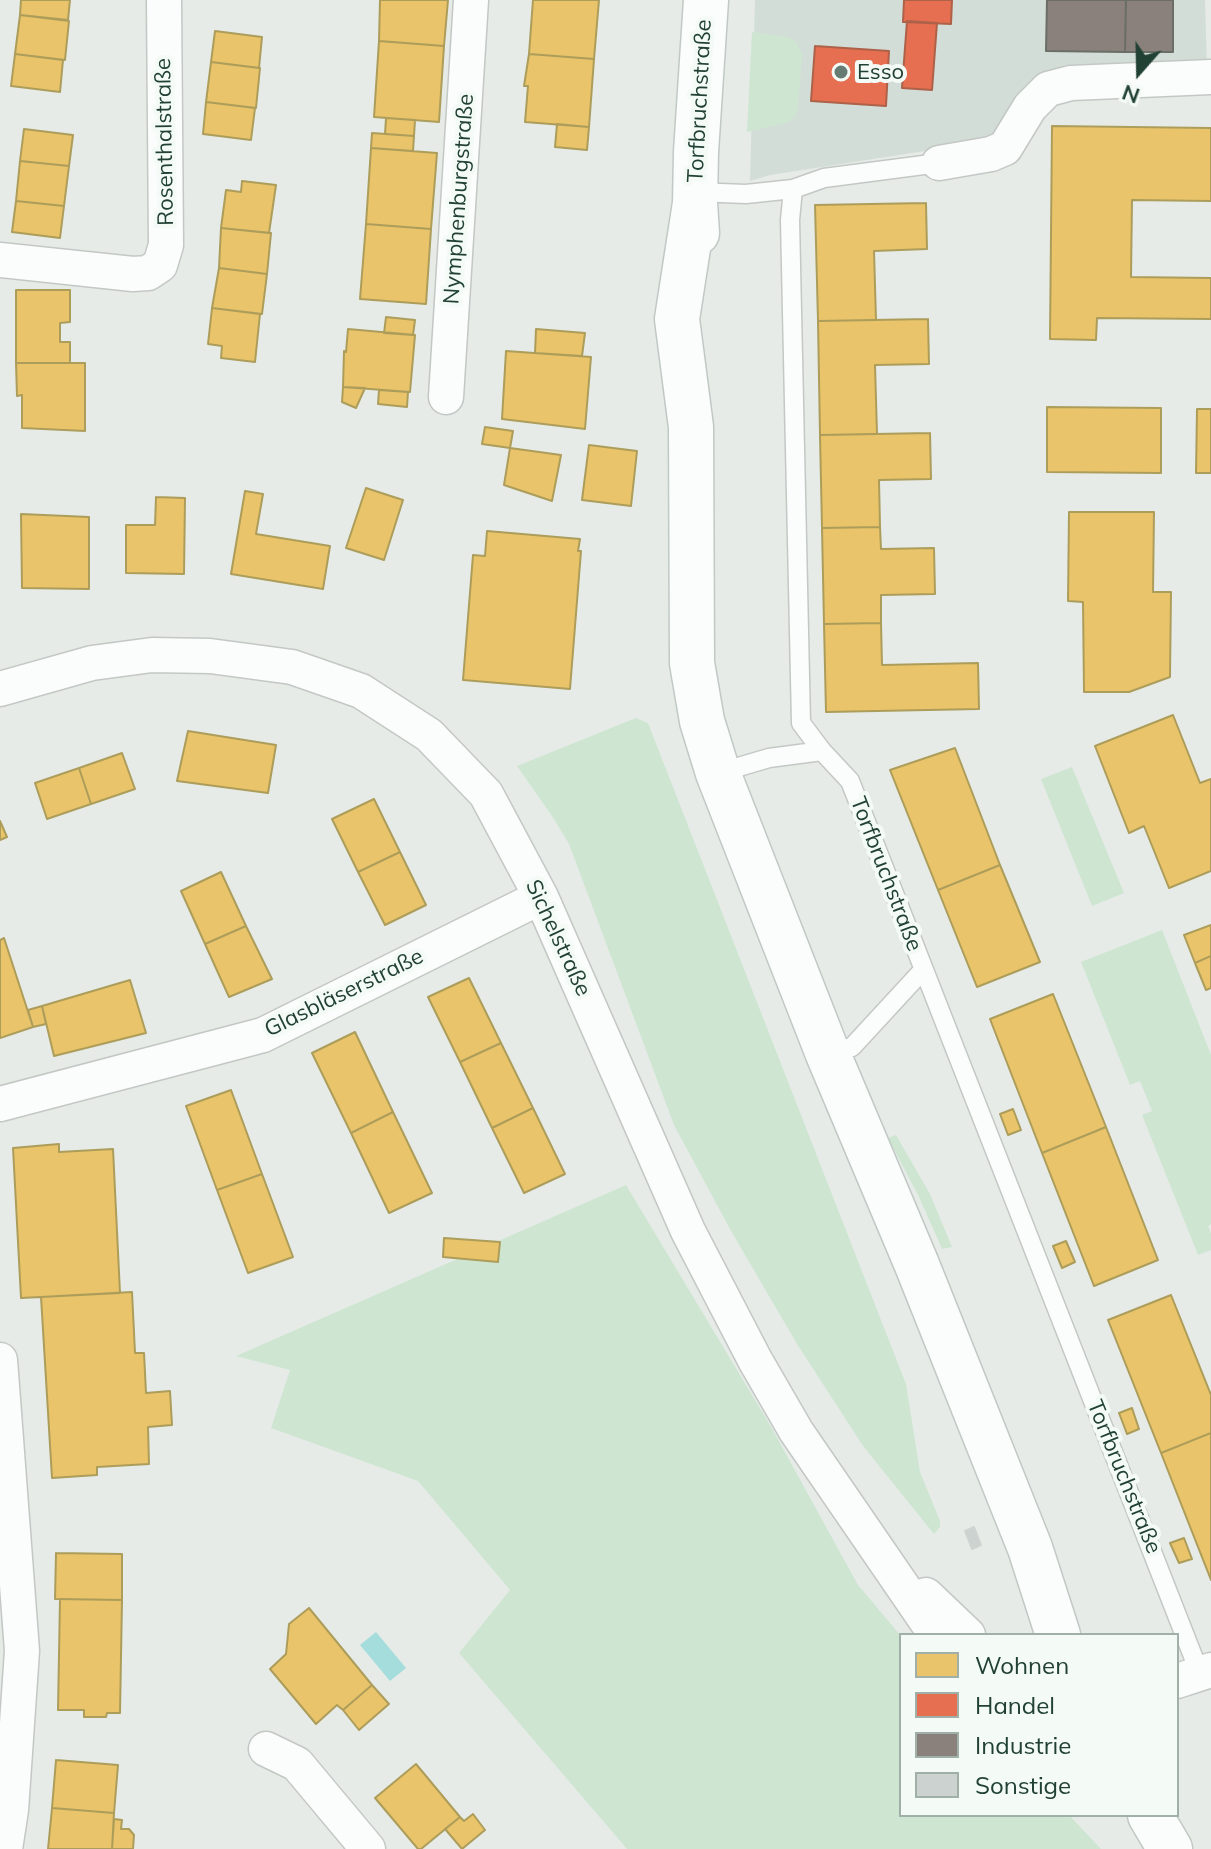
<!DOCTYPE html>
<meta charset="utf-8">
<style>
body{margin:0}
#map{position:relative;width:1211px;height:1849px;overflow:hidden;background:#e6ebe8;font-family:Mulish,sans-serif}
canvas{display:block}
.legend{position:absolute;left:899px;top:1633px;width:280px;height:184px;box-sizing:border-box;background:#f4faf6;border:2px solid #a0b0a8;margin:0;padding:10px 14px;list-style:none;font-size:24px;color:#214134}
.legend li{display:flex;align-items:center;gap:16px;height:40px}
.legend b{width:40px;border:2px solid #a0b0a8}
.north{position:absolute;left:1099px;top:32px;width:80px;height:80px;-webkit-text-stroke:6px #f4faf6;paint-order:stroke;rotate:200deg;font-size:22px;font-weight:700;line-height:32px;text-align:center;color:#214134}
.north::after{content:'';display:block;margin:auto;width:28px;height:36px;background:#214134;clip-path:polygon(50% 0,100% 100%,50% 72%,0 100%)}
</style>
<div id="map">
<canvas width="1211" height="1849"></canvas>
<ul class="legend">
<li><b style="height:22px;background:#e9c46a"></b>Wohnen</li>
<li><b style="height:22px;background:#e76f51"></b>Handel</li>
<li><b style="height:22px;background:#8a817c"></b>Industrie</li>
<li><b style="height:22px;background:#ccd2cf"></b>Sonstige</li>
</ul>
<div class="north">N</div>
</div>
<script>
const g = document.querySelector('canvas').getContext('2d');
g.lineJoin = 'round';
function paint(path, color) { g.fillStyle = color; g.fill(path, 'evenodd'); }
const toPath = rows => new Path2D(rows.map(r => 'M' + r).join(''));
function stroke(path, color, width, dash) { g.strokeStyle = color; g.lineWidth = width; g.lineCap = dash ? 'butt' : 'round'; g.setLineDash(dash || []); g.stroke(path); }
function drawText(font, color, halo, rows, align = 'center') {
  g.font = font + ' Mulish,sans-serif'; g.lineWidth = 8; g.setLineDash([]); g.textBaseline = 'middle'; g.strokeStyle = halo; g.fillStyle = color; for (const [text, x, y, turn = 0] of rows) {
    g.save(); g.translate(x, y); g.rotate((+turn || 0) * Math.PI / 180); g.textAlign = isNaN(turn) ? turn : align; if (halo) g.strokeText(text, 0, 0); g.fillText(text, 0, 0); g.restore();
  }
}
paint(toPath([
 [755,0,1205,0,1207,69,1067,65,1039,73,1009,107,996,140,770,175,750,181]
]), '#d3ddd7');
paint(toPath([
 [752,32,789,37,797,43,802,53,798,108,795,117,787,123,747,132],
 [636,718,648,723,906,1384,920,1472,940,1521,940,1527,934,1534,863,1446,797,1344,731,1231,674,1125,569,844,554,819,517,766],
 [1072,767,1124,893,1092,906,1041,779],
 [1162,930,1211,1055,1211,1224,1208,1226,1211,1233,1211,1250,1198,1255,1142,1115,1152,1111,1140,1081,1130,1085,1081,962],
 [896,1135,930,1194,952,1247,942,1249,919,1197,888,1138],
 [626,1185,770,1425,858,1585,901,1636,901,1815,1069,1815,1101,1849,627,1849,459,1653,510,1590,418,1481,271,1428,290,1370,236,1356]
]), '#cee6d1');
paint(toPath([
 [376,1632,406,1668,390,1681,360,1645]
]), '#a4dddc');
const homes = toPath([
 [21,0,70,0,68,20,20,15,21,0],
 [380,0,448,0,444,46,379,41,380,0],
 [533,0,599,0,594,59,529,54,533,0],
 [20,15,69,21,65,60,15,54,20,15],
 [215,31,262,37,259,68,211,62,215,31],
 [379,41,444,46,439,122,374,117,379,41],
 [15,54,63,60,60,92,11,86,15,54],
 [529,54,594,59,589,127,525,122,528,86,524,86,529,54],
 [211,62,260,68,256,108,206,102,211,62],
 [206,102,255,108,251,140,203,134,206,102],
 [386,118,415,120,414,136,385,134,386,118],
 [557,124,589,127,587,150,555,147,557,124],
 [1052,126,1211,128,1211,201,1132,200,1131,277,1211,278,1211,319,1097,318,1096,340,1050,339,1052,126],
 [24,129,73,135,69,166,20,161,24,129],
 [372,133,414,136,413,151,371,148,372,133],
 [371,148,437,153,431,229,366,224,371,148],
 [20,161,69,166,64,206,16,201,20,161],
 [242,181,276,185,269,233,221,228,226,190,241,192,242,181],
 [16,201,64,206,60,238,12,232,16,201],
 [926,203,927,249,874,251,876,320,818,321,815,205,926,203],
 [366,224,431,229,426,304,360,299,366,224],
 [221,228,271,233,267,274,219,268,221,228],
 [219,268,267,274,262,314,212,308,219,268],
 [16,290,70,290,70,322,60,323,60,342,70,342,70,363,16,363,16,290],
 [212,308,260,314,255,362,221,358,222,346,208,344,212,308],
 [386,317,415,320,413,335,384,333,386,317],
 [928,319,929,364,875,365,877,434,820,435,818,321,928,319],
 [348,329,415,335,410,392,343,387,344,351,346,352,348,329],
 [536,329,585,333,582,356,535,353,536,329],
 [506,351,591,357,585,429,502,419,506,351],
 [16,363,85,363,85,431,22,428,22,395,17,396,16,363],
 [343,387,365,388,356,408,342,402,343,387],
 [379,390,408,392,407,407,378,404,379,390],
 [1047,407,1161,408,1161,473,1047,472,1047,407],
 [1197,409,1211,409,1211,473,1196,473,1197,409],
 [485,427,513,431,510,448,482,444,485,427],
 [930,433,931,479,879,480,880,527,822,528,820,435,930,433],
 [589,445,637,451,631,506,582,500,589,445],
 [510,448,561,455,552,501,504,485,510,448],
 [366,488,403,500,384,560,346,548,366,488],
 [245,491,263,494,256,534,330,546,323,589,231,574,245,491],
 [156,497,185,498,184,574,126,573,126,525,155,525,156,497],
 [1069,512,1154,512,1153,592,1171,592,1170,677,1129,692,1084,692,1083,602,1068,601,1069,512],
 [21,514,89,517,89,589,22,588,21,514],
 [880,527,881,549,934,548,935,594,881,595,881,623,824,624,822,528,880,527],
 [487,531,580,539,578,551,581,551,570,689,463,680,473,555,485,556,487,531],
 [881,623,882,665,978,663,979,709,826,712,824,624,881,623],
 [1173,715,1200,783,1211,779,1211,871,1169,888,1144,826,1129,833,1095,746,1173,715],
 [188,731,276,745,268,793,177,781,188,731],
 [955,748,1000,865,938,890,890,770,955,748],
 [122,753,135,789,91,804,79,768,122,753],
 [79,768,91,804,47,819,35,783,79,768],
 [374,799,400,852,358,872,332,819,374,799],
 [0,821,7,837,0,840,0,821],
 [400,852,426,905,385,925,358,872,400,852],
 [1000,865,1040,962,977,987,938,890,1000,865],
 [221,872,246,926,205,944,181,891,221,872],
 [1211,925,1211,956,1195,963,1184,935,1211,925],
 [246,926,272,979,229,997,205,944,246,926],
 [4,938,33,1027,0,1038,0,940,4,938],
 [1211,956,1211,988,1206,990,1195,963,1211,956],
 [469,978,501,1043,460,1062,428,997,469,978],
 [130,980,146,1033,54,1056,42,1006,130,980],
 [1053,994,1106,1127,1042,1153,990,1019,1053,994],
 [42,1006,46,1024,33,1027,28,1010,42,1006],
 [355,1032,393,1112,351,1133,312,1053,355,1032],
 [501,1043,533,1108,492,1128,460,1062,501,1043],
 [231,1090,262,1174,217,1190,186,1106,231,1090],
 [533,1108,565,1174,524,1193,492,1128,533,1108],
 [1013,1109,1021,1130,1008,1135,1000,1114,1013,1109],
 [393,1112,432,1193,389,1213,351,1133,393,1112],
 [1106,1127,1158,1260,1094,1286,1042,1153,1106,1127],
 [59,1144,59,1152,113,1149,120,1293,21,1298,13,1148,59,1144],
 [262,1174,293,1257,248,1273,217,1190,262,1174],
 [444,1238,500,1242,498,1262,443,1257,444,1238],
 [1066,1241,1075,1262,1062,1268,1053,1246,1066,1241],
 [132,1292,135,1353,144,1353,146,1393,170,1391,172,1425,148,1427,149,1464,97,1467,97,1475,52,1478,41,1297,132,1292],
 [1171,1295,1211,1395,1211,1433,1161,1453,1108,1320,1171,1295],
 [1132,1408,1139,1429,1127,1434,1119,1413,1132,1408],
 [1211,1433,1211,1580,1161,1453,1211,1433],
 [1184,1538,1192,1559,1179,1563,1170,1543,1184,1538],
 [56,1553,122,1554,122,1600,55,1599,56,1553],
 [60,1599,122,1600,120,1713,107,1713,106,1717,84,1717,84,1710,58,1710,60,1599],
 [309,1608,372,1685,343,1710,337,1705,316,1724,270,1669,286,1654,289,1624,309,1608],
 [372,1685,389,1704,359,1730,343,1710,372,1685],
 [56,1760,118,1765,114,1813,52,1808,56,1760],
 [416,1764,460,1817,421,1849,418,1849,375,1798,416,1764],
 [52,1808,114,1813,112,1849,48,1849,52,1808],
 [473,1814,485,1830,462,1849,445,1829,460,1817,464,1821,473,1814],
 [114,1819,122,1820,121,1829,129,1829,134,1835,133,1849,112,1849,114,1819]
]);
paint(homes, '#e9c46a');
stroke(homes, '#ad9d5a', 2);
const shops = toPath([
 [904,0,952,0,951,24,903,22,904,0],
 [907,21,937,23,932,90,902,88,907,21],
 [815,46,889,51,886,106,811,101,815,46]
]);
paint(shops, '#e76f51');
stroke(shops, '#ac6148', 2);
const industry = toPath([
 [1047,0,1126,0,1125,52,1046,51,1047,0],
 [1126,0,1173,0,1173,52,1125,52,1126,0]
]);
paint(industry, '#8a817c');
stroke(industry, '#6a6e66', 2);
const building = toPath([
 [974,1527,981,1545,972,1549,965,1531,974,1527]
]);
paint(building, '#ccd2cf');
stroke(building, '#ced4d1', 2);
const service = toPath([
 [939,163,824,178,793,189,790,220,801,723,822,751,850,781,1200,1674],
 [695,192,746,194,793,189],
 [718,773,769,758,822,751],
 [828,1054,852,1047,923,970]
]);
const minor = toPath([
 [939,163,991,154,1005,148,1030,107,1048,89,1071,83,1211,77],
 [0,260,133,274,148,273,160,265,166,245,164,0],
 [446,397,471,0],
 [0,689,92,663,152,655,210,656,292,667,361,691,429,735,486,794,541,897,688,1231,755,1360,796,1431,936,1635],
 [0,1104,263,1035,541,897],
 [0,1360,22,1651,11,1810,5,1849],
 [926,1595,968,1635],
 [1177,1681,1211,1670],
 [266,1749,297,1764,368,1849]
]);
const secondary = toPath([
 [695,203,677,319,691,427,692,663,702,721,718,773,828,1054,917,1265,1030,1548,1058,1635],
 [697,233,695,203,696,152,706,0],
 [1150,1815,1170,1849]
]);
stroke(service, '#c3c8c5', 21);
stroke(minor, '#c3c8c5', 37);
stroke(secondary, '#c1c9c5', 47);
stroke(service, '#fbfcfc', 18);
stroke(minor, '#fbfcfc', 34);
stroke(secondary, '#fbfcfc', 44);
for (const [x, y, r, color] of [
 [841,72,8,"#667c73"]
]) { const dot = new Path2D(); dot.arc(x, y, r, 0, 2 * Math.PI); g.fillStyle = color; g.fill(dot); stroke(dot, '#f4faf6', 3); }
drawText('22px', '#214134', '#f4faf6', [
 ["Esso",857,72]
], 'left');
drawText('22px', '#214134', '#f4faf6', [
 ["Torfbruchstraße",700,101,-87],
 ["Rosenthalstraße",165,142,-91],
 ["Nymphenburgstraße",459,199,-86],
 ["Torfbruchstraße",886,874,69],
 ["Sichelstraße",558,938,65],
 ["Glasbläserstraße",344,993,-26],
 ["Torfbruchstraße",1124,1477,68]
]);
</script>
